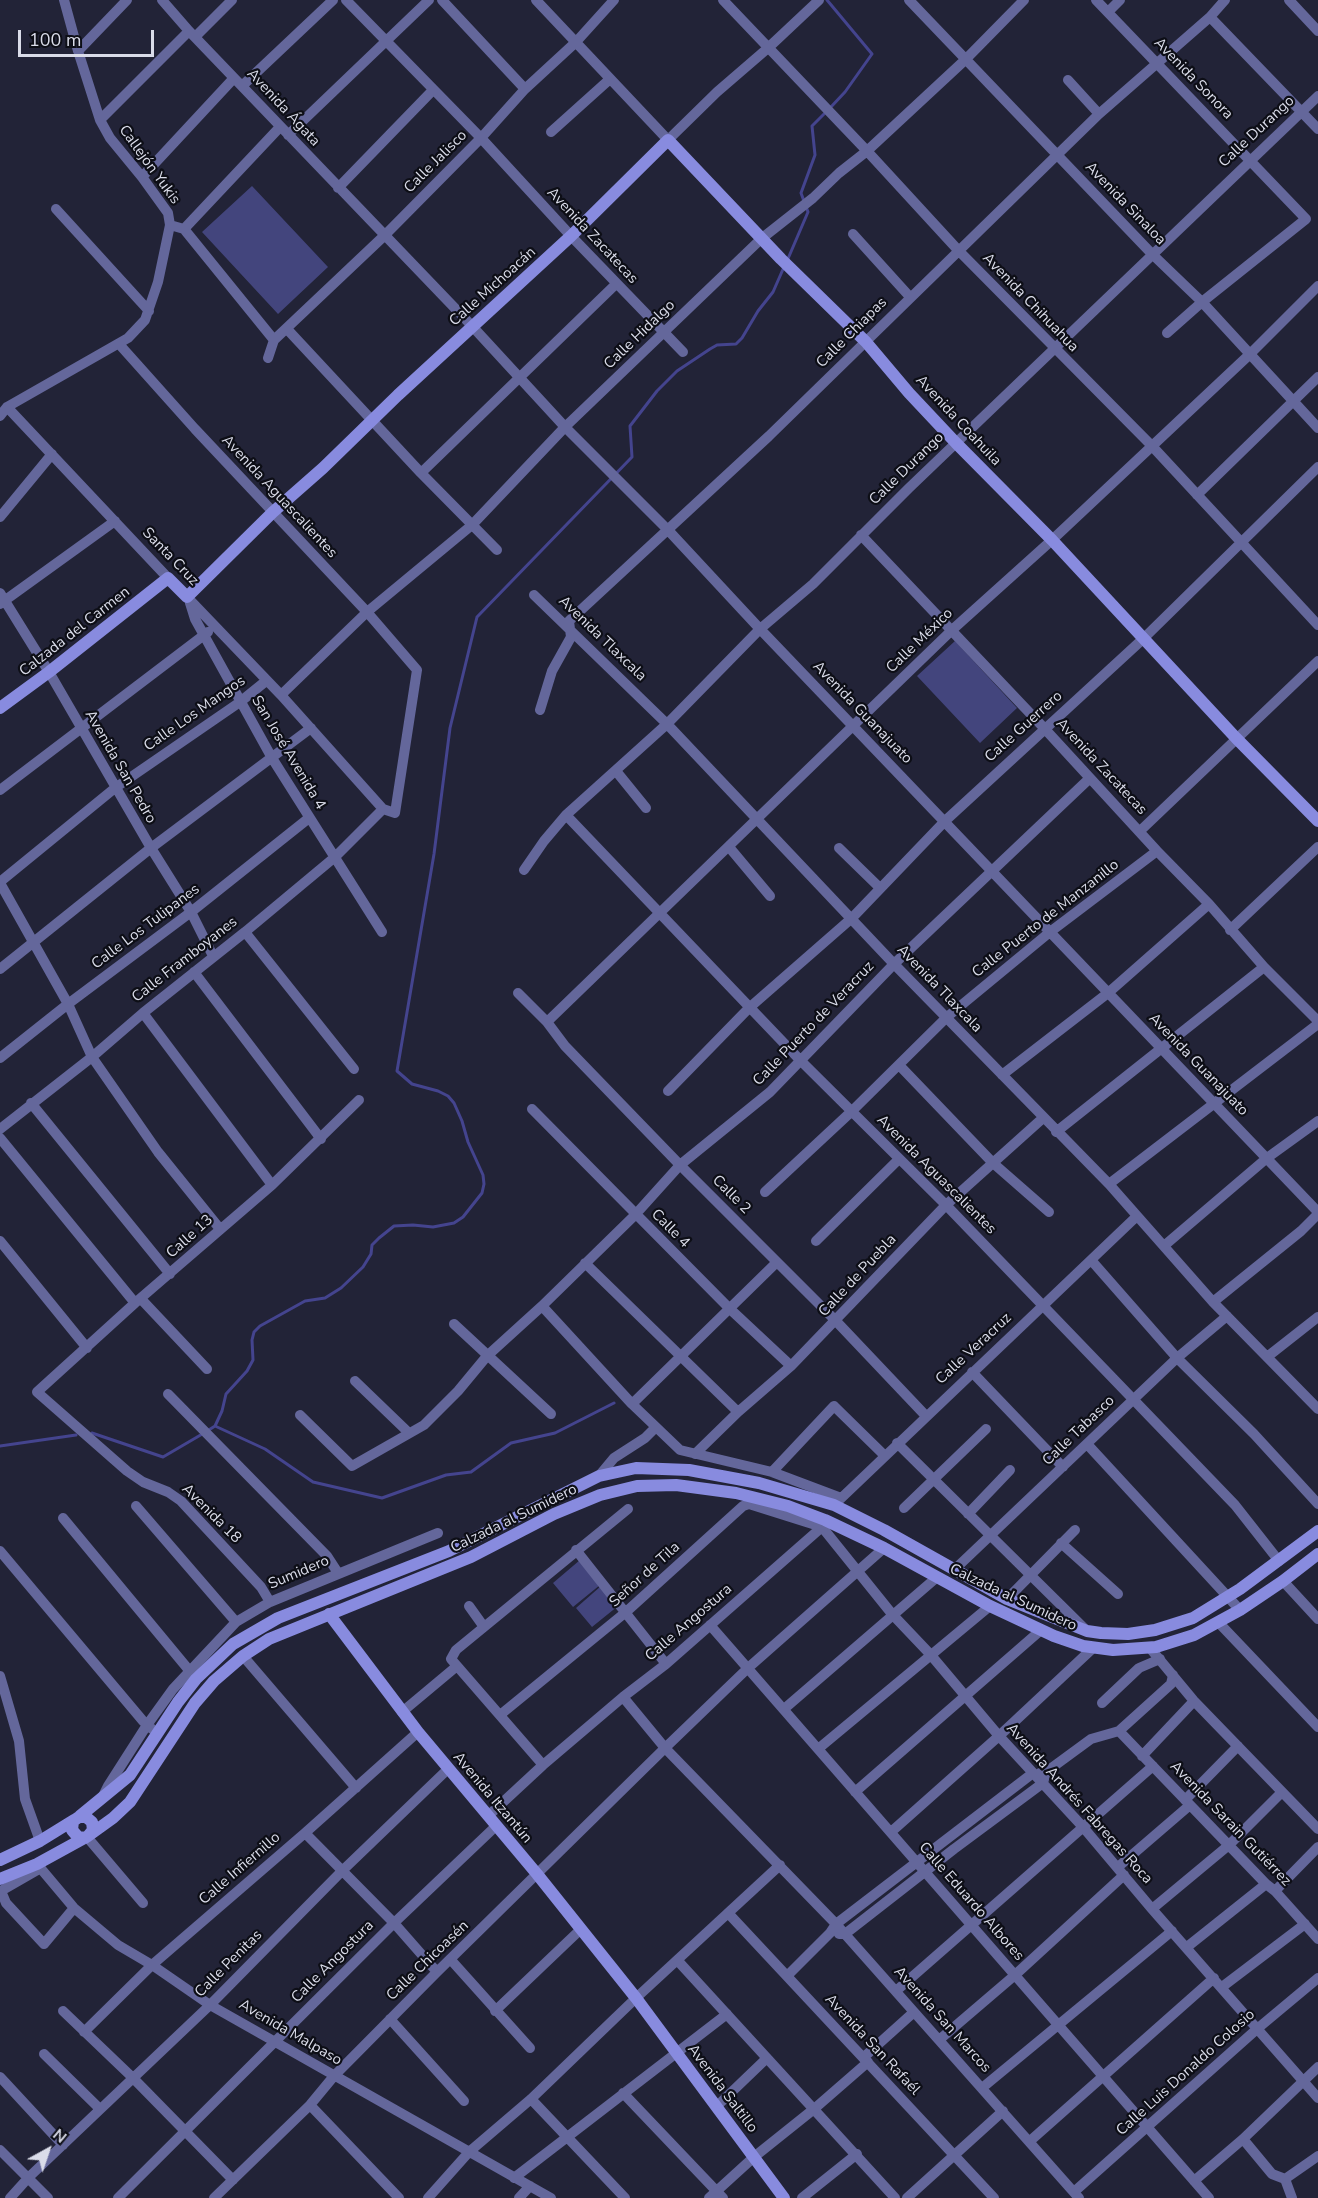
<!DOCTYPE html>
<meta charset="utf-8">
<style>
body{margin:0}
#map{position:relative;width:1318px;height:2198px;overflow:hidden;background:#222337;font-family:"Nunito Sans",sans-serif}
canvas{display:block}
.north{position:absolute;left:18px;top:2120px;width:60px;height:60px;-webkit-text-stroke:4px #0d0e16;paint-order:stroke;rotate:40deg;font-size:16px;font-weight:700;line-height:24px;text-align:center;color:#dadce9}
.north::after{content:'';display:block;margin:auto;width:21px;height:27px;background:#dadce9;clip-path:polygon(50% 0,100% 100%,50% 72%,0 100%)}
.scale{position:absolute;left:18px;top:30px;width:136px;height:27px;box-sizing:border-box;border:3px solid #dadce9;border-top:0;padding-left:8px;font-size:18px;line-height:21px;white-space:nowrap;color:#dadce9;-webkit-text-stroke:4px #0d0e16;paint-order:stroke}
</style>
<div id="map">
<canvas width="1318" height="2198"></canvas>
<div class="north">N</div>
<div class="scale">100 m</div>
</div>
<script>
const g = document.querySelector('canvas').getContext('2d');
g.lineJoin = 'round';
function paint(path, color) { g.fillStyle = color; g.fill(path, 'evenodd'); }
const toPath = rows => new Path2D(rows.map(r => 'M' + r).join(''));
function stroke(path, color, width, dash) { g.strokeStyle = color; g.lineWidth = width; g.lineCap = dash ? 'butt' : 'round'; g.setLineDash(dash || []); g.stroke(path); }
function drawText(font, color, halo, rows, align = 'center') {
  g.font = font + ' "Nunito Sans",sans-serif'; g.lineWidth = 4.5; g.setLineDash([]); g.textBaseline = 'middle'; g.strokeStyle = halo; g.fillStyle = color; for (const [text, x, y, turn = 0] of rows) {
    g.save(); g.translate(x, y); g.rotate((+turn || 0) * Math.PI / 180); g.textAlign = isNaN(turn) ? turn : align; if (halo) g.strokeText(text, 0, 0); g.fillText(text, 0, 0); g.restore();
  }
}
paint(toPath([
 [252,186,328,267,278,314,202,232],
 [955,641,1017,708,980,743,917,676],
 [580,1560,600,1585,573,1607,553,1583],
 [601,1586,618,1606,592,1627,576,1608]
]), '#43457d');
stroke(toPath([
 [827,0,872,54,845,92,830,108],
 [787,261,808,212,801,193,815,155,812,126,825,113],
 [215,1426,265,1449,313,1482,382,1498,446,1475,471,1472,511,1443,555,1433,614,1403],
 [92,1433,163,1457,204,1433,215,1426,222,1411,226,1394,247,1371,253,1360,252,1340,254,1332,260,1326,305,1301,325,1298,341,1288,363,1267,371,1254,372,1245,379,1238,394,1226,413,1225,433,1227,454,1223,463,1217,482,1193,484,1184,483,1175,468,1142,462,1121,454,1103,448,1096,438,1091,412,1084,397,1071,434,854,450,728,477,617,632,457,630,426,657,391,677,371,710,349,717,345,736,344,742,338,758,311,773,292,784,267],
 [0,1446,76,1435]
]), '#44448e', 3);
stroke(toPath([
 [162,0,189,31,472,326,565,427,668,530,760,629,1318,1212],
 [346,0,481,138,571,236,683,352],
 [442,0,525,89],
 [536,0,668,140,717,92,768,48,819,0],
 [723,0,867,151,958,250,1152,446,1318,625],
 [909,0,1152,254,1202,302,1318,428],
 [1096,0,1306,219,1202,302,1167,333],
 [1289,0,1318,31],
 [1108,12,1120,0],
 [1210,17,1318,129],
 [195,37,232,0],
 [78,51,127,0],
 [1068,80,1099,114],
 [242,86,333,0],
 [100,120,189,31],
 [551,132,610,79],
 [288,135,429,0],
 [142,177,234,78],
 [338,188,433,90],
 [56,209,149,311],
 [170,225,184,229,274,340],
 [184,229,280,127],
 [853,234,910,297],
 [287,329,421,473,497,550],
 [274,340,385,235,481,138,525,89,576,42,614,0],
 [119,344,195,429,367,612,417,670,395,813,383,809,281,695,187,597],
 [268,358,274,340],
 [7,407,168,578],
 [0,416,7,407,128,338,145,320,158,282,170,225,168,213,142,177,110,138,100,120,78,51,64,0],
 [421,473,616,284],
 [1197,495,1318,377],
 [0,517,52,454],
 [861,535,1044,728,1157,851,1209,904,1264,967,1318,1021],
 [0,593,49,672,151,848,191,912,213,956],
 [534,595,667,724,894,964,1109,1184,1213,1302,1318,1409],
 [190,603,195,619,272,758,382,932],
 [0,604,115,521],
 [281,695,367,612,472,525,565,427,761,239,813,198,839,173,867,151,965,60,1024,0],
 [540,710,552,671,571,637,569,621,769,436,1099,114,1210,17,1225,0],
 [616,771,646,808],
 [0,790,208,632],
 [566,815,801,1061,946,1205,1235,1505,1279,1561],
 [1140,831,1318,661],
 [729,847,770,896],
 [839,848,880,888],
 [524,870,544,841,566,815,667,724,760,629,813,584,909,488,1318,96],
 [0,882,115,788,240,702,266,681],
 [0,883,68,1004,92,1057,158,1152,220,1229],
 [1230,930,1318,847],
 [245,932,354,1069],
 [0,969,151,848,311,728],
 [194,972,321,1139],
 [518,993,547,1022,565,1046,680,1165,835,1320,926,1416],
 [143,1013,272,1185],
 [547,1022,952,630,1052,540,1249,355,1318,286],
 [0,1058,68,1004,191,912,309,818],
 [899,1065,993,1163,1049,1212],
 [1002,1075,1108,993,1209,904],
 [668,1091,749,1008,852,918,945,821,1144,638,1318,467],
 [31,1103,170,1274],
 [532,1109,730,1309,791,1366],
 [0,1129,92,1057,143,1013,245,932,335,857,383,809],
 [1056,1132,1264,967],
 [0,1138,135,1303],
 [1109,1184,1318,1024],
 [765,1192,852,1111,947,1017,1050,932,1157,851],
 [0,1241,87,1348],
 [816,1241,899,1159],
 [1165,1245,1267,1158,1318,1121],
 [1091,1260,1177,1358,1254,1434,1318,1504],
 [585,1263,738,1412],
 [141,1299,207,1369],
 [1213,1302,1301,1231,1318,1214],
 [542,1306,632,1404,680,1450,772,1472,841,1498],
 [454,1324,551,1414],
 [1267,1357,1318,1317],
 [972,1372,1063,1467],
 [355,1381,409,1433],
 [168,1394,327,1556,338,1573],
 [632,1404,777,1262],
 [300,1415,352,1466,424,1425,458,1391,487,1356,542,1306,635,1215,680,1165,770,1092,894,964,1090,778],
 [897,1443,1085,1629],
 [1087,1444,1240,1610],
 [695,1454,738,1412,791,1366,946,1205,1043,1118],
 [772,1472,834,1406,884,1455],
 [599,1476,614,1458,645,1438,656,1427],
 [834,1505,1137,1216],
 [136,1506,236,1622],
 [904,1508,986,1429],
 [968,1514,1010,1470],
 [63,1518,193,1675],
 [1061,1543,1118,1594],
 [576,1550,666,1664],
 [0,1551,143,1721,152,1729],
 [954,1570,1177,1358,1227,1316],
 [1283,1581,1318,1619],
 [1007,1599,1075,1530],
 [270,1602,261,1587,181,1501,168,1492,143,1482,127,1471,37,1392,135,1303,272,1185,359,1100],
 [469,1606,484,1627],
 [1219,1623,1318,1727],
 [710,1625,1209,2198],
 [1150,1648,1194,1701,1318,1829],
 [243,1656,356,1788],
 [0,1676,19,1741,25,1799,40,1841],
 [623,1697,665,1748,836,1924,1079,2198],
 [1102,1703,1139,1668,1160,1659],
 [784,1709,936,1578],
 [402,1712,457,1666],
 [500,1715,626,1612,743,1506,749,1504,822,1527,892,1614,930,1654,999,1736,1083,1827,1152,1909,1318,2098],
 [1119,1731,1266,1884,1275,1891,1318,1939],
 [818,1749,990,1606],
 [1142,1756,1194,1701],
 [543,1765,451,1659,456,1650,628,1509],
 [1040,1773,1046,1772,1091,1739,1119,1731,1171,1684,1173,1675],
 [855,1792,1041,1630],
 [102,1798,108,1786,147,1725,173,1689,236,1622,270,1602,438,1533],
 [1185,1800,1238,1746],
 [488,1816,543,1765,623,1697,666,1664,822,1527,823,1523],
 [891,1832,999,1736,1093,1648],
 [305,1833,394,1923,437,1972],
 [87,1837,143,1903],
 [37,1864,74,1908,118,1945,152,1965,210,2005,551,2198],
 [1118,1867,1190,1805],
 [1,1891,41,1868],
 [1275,1891,1318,1847],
 [0,1892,1,1891,6,1903,44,1944,74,1908],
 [1152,1909,1229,1845,1282,1792],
 [728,1913,994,2198],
 [839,1934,845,1934,954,1849,1043,1783,1046,1772],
 [1187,1947,1266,1884],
 [451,1960,530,2048],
 [678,1961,895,2198],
 [787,1976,830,1933,836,1924,1033,1773],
 [1222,1987,1305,1924],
 [896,1991,1153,1766],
 [63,2011,133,2078,233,2180],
 [495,2011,581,1929],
 [390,2019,464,2101],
 [84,2032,152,1965,305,1833,418,1732],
 [939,2040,1015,1975,1124,1875],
 [44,2054,100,2109],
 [864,2057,914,2012],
 [0,2077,63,2145],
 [982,2088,1172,1931],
 [623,2093,723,2198],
 [531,2099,625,2198],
 [310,2105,399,2198],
 [717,2106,767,2058],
 [1243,2139,1272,2174,1285,2179],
 [1030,2141,1214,1978],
 [0,2150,48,2198],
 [514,2178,727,2014],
 [1285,2179,1318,2156],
 [1285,2179,1292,2198],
 [1194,2181,1243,2139,1318,2067],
 [1075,2191,1257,2029,1318,1978],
 [10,2198,29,2177,210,2005,342,1871,448,1769],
 [118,2198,394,1923,496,1826],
 [214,2198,310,2105,334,2076,437,1972,665,1748,748,1668,884,1548],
 [428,2198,469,2152,531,2099,636,1998,780,1865],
 [519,2198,530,2186],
 [709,2198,754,2157,814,2109,868,2062],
 [802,2198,857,2154],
 [907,2198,1003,2111]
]), '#64679b', 10);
stroke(toPath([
 [0,708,49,672,168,578,187,597,273,512,323,468,398,395,571,236,668,140,781,259,866,342,909,393,956,443,1052,540,1236,738,1318,821],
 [329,1614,418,1732,537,1874,636,1998,784,2198],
 [80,1816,130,1775,178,1702,196,1679,233,1644,278,1618,449,1551,599,1476,636,1468,689,1470,759,1483,834,1505,884,1530,1007,1599,1087,1631,1101,1633,1128,1634,1155,1630,1193,1618,1240,1589,1318,1531],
 [88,1836,113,1818,130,1802,195,1703,214,1681,243,1656,269,1639,471,1557,554,1514,600,1495,637,1486,676,1485,736,1493,788,1506,825,1520,884,1548,990,1606,1054,1636,1083,1646,1113,1650,1156,1647,1194,1635,1240,1610,1283,1581,1318,1554],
 [0,1860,40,1841,74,1820],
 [0,1879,37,1864,88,1836,93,1830,92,1822,86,1817,79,1817,73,1821,72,1830,78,1837,85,1838]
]), '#888bdf', 12);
drawText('15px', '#dadce9', '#0d0e16', [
 ["Avenida Sonora",1193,79,46],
 ["Avenida Ágata",283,108,47],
 ["Calle Durango",1257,132,-43],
 ["Calle Jalisco",436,162,-45],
 ["Callejón Yukis",149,165,54],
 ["Avenida Sinaloa",1125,204,46],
 ["Avenida Zacatecas",592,236,47],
 ["Calle Michoacán",493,287,-42],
 ["Avenida Chihuahua",1030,303,46],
 ["Calle Chiapas",852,333,-45],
 ["Calle Hidalgo",640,335,-44],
 ["Avenida Coahuila",958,421,47],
 ["Calle Durango",907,469,-44],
 ["Avenida Aguascalientes",279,497,47],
 ["Santa Cruz",170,557,46],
 ["Calzada del Carmen",75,632,-38],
 ["Avenida Tlaxcala",602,639,44],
 ["Calle México",920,641,-44],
 ["Avenida Guanajuato",862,713,46],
 ["Calle Los Mangos",195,714,-35],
 ["Calle Guerrero",1024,727,-42],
 ["San José Avenida 4",288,753,59],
 ["Avenida San Pedro",120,767,60],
 ["Avenida Zacatecas",1101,767,47],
 ["Calle Puerto de Manzanillo",1046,919,-38],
 ["Calle Los Tulipanes",146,927,-37],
 ["Calle Framboyanes",185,960,-38],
 ["Avenida Tlaxcala",939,989,46],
 ["Calle Puerto de Veracruz",814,1024,-46],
 ["Avenida Guanajuato",1198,1065,46],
 ["Avenida Aguascalientes",936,1175,45],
 ["Calle 2",731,1195,45],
 ["Calle 4",670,1229,45],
 ["Calle 13",190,1237,-42],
 ["Calle de Puebla",858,1276,-47],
 ["Calle Veracruz",974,1349,-43],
 ["Calle Tabasco",1079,1431,-44],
 ["Avenida 18",211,1514,45],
 ["Calzada al Sumidero",514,1519,-26],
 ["Sumidero",299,1573,-23],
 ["Señor de Tila",645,1575,-42],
 ["Calzada al Sumidero",1013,1598,25],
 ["Calle Angostura",689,1623,-41],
 ["Avenida Itzantún",492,1798,50],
 ["Avenida Andrés Fabregas Roca",1079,1804,48],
 ["Avenida Sarain Gutiérrez",1230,1824,46],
 ["Calle Infiernillo",240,1869,-41],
 ["Calle Eduardo Albores",971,1902,49],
 ["Calle Chicoasén",428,1961,-44],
 ["Calle Angostura",333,1962,-45],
 ["Calle Penitas",229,1964,-45],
 ["Avenida San Marcos",942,2020,48],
 ["Avenida Malpaso",290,2033,30],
 ["Avenida San Rafaél",872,2045,47],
 ["Calle Luis Donaldo Colosio",1186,2073,-42],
 ["Avenida Saltillo",722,2089,53]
]);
</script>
